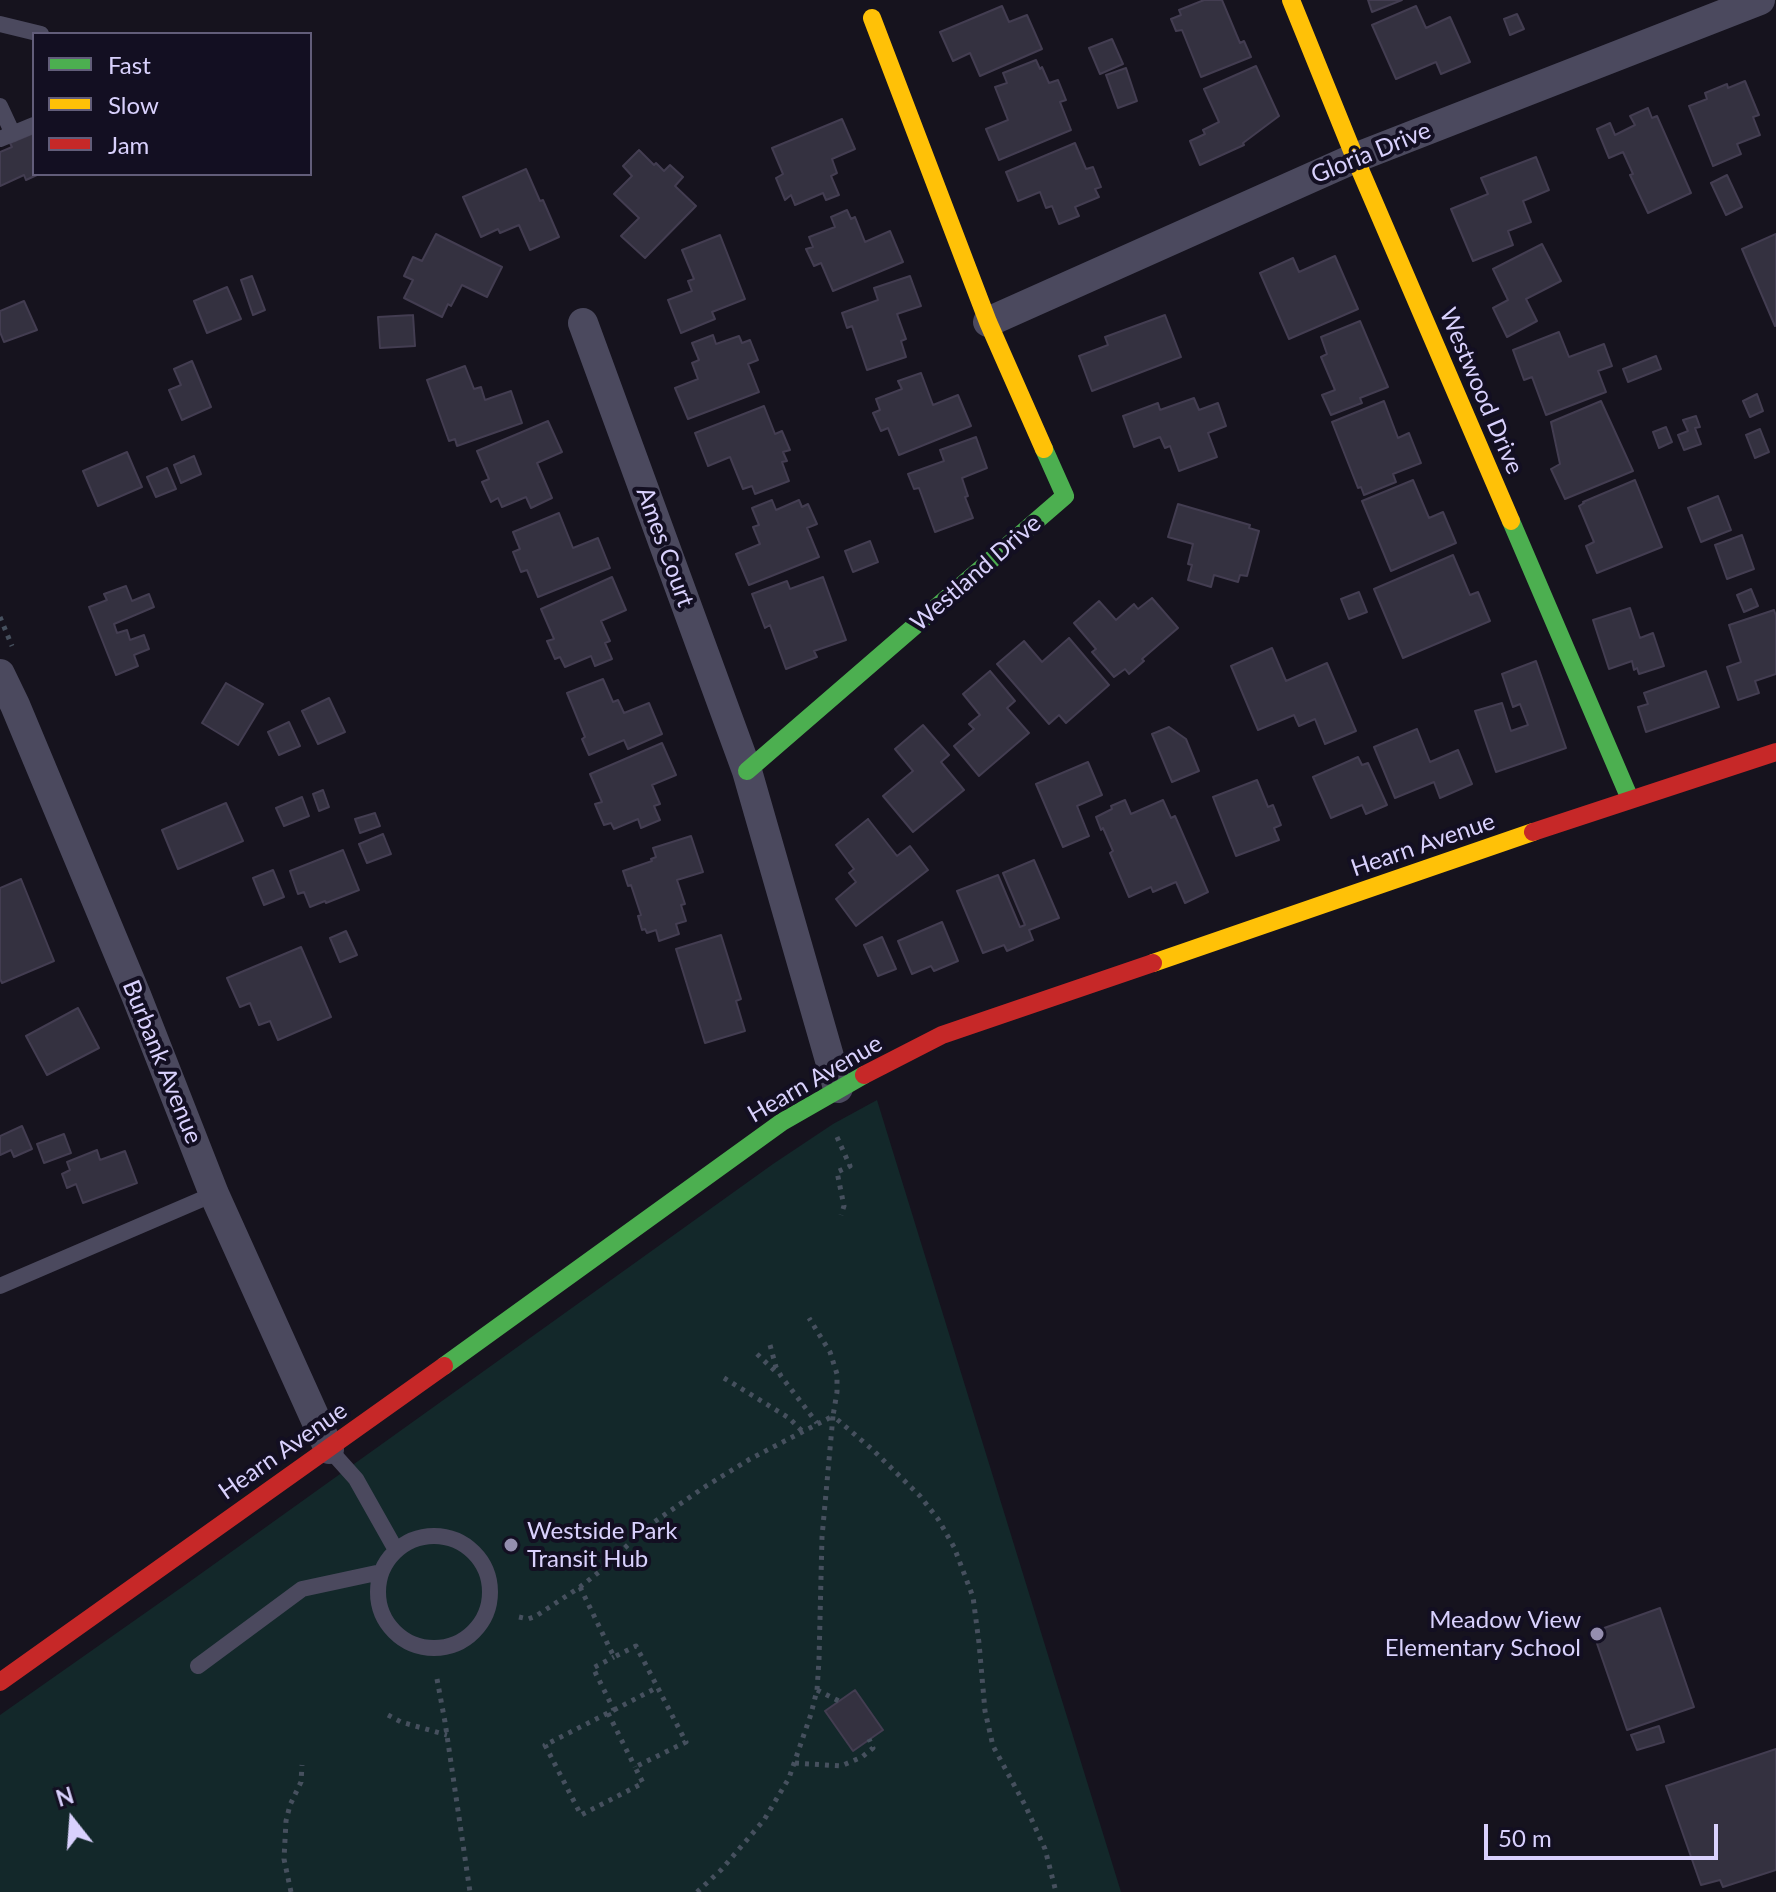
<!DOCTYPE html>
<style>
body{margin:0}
#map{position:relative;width:1776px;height:1892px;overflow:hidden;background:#16131e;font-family:Lato,sans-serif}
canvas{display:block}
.legend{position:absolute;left:32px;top:32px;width:280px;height:144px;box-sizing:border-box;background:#130f22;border:2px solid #625d7a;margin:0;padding:10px 14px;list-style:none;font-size:24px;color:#d9d1fd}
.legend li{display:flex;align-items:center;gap:16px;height:40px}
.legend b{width:40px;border:2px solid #625d7a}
.north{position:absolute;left:32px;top:1780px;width:80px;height:80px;-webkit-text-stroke:6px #130f22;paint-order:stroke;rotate:343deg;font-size:22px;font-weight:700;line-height:32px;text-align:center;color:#d9d1fd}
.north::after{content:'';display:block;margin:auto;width:28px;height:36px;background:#d9d1fd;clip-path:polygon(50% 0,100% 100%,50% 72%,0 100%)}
.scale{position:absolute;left:1484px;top:1824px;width:234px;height:36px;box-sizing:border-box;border:4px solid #d9d1fd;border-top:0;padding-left:10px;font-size:24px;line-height:28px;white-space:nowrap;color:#d9d1fd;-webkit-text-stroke:6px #130f22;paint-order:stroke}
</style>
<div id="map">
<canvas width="1776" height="1892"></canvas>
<ul class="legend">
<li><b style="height:10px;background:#4caf50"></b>Fast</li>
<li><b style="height:10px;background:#ffc107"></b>Slow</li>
<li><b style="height:10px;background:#c62828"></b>Jam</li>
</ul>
<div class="north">N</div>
<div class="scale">50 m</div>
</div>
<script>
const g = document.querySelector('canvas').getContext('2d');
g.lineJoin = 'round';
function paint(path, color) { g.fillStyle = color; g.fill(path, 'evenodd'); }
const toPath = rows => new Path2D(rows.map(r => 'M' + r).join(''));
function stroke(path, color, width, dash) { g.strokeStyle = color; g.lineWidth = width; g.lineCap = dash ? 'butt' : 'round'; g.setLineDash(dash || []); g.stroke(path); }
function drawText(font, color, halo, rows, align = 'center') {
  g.font = font + ' Lato,sans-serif'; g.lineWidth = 8; g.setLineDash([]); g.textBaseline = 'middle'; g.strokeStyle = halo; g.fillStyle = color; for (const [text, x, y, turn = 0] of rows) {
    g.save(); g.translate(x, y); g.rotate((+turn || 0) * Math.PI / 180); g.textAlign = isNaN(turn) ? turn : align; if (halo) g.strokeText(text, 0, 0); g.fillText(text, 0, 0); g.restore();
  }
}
paint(toPath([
 [877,1100,1121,1892,0,1892,0,1715,185,1585,773,1164,833,1124]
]), '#13282a');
const building = toPath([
 [1204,0,1222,0,1240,43,1244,41,1251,57,1201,77,1182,30,1176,31,1171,19,1181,15,1179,10,1204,0],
 [1368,0,1402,0,1372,12,1368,0],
 [1002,6,1009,22,1027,15,1042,49,980,76,970,53,953,61,940,32,1002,6],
 [1416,6,1426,28,1450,17,1470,62,1441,74,1436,62,1396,79,1372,25,1416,6],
 [1517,14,1524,29,1510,35,1504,19,1517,14],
 [1112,39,1123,64,1100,74,1089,48,1112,39],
 [1036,60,1040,69,1042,67,1049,83,1058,80,1066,100,1060,102,1071,130,999,160,986,129,1008,120,995,87,1007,83,1003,73,1036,60],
 [1256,66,1279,116,1243,143,1244,145,1200,165,1190,141,1205,134,1203,130,1219,122,1204,89,1256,66],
 [1126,68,1137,101,1118,108,1106,75,1126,68],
 [1745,81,1759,115,1753,117,1760,135,1737,144,1741,154,1713,166,1689,106,1707,99,1705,93,1727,84,1728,88,1745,81],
 [1648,108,1652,118,1657,116,1691,193,1648,213,1630,175,1633,174,1623,152,1609,158,1597,129,1610,123,1615,135,1635,125,1630,116,1648,108],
 [842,119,855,149,832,159,837,173,831,176,839,195,826,200,823,193,795,205,791,195,785,200,776,178,783,174,772,148,842,119],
 [34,133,34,174,39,174,26,180,24,175,0,186,0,152,12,147,10,143,34,133],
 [1075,143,1086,169,1093,167,1101,187,1095,189,1099,197,1075,207,1079,216,1059,224,1052,206,1046,208,1040,192,1018,201,1006,172,1075,143],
 [639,150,654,165,656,163,664,171,670,165,683,177,675,186,696,206,645,258,621,236,639,218,614,194,632,176,623,166,639,150],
 [1536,157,1549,190,1523,201,1531,222,1508,231,1513,245,1473,261,1451,209,1488,194,1481,178,1536,157],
 [526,169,540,201,543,200,559,237,530,250,519,225,500,233,498,229,481,237,463,197,526,169],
 [1727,175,1742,207,1726,215,1711,183,1727,175],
 [847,210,851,219,855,217,865,242,890,231,903,262,833,291,821,263,814,266,806,249,813,247,809,237,835,227,831,217,847,210],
 [436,234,502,267,487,297,462,285,451,306,448,304,442,317,404,298,413,280,404,276,413,257,422,261,436,234],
 [1776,234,1776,325,1775,326,1742,249,1776,234],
 [720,235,745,299,712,312,715,319,681,333,668,300,692,291,688,281,694,279,682,250,720,235],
 [1542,244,1561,281,1526,299,1537,321,1507,337,1493,308,1508,300,1493,269,1542,244],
 [1335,256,1358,309,1289,339,1260,273,1293,258,1299,272,1335,256],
 [252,276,265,310,253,315,241,280,252,276],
 [910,276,921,306,897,314,906,339,901,341,906,357,867,370,852,326,847,328,842,313,878,300,874,288,910,276],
 [227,287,241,319,207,333,194,301,227,287],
 [24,301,37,330,4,342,0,332,0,311,24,301],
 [413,315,415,346,380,348,378,317,413,315],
 [1165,315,1181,357,1092,391,1079,356,1108,345,1105,337,1165,315],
 [1360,321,1388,387,1360,398,1362,403,1331,415,1322,395,1335,390,1321,357,1327,354,1321,337,1360,321],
 [1559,332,1569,357,1604,344,1612,366,1598,371,1606,392,1546,415,1532,377,1524,380,1513,350,1559,332],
 [713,335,716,344,739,336,742,343,750,340,758,360,748,364,759,392,688,419,675,388,698,379,692,363,699,360,692,343,713,335],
 [1656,356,1661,369,1628,382,1623,369,1656,356],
 [192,361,211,407,182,420,169,390,181,385,174,369,192,361],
 [465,366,474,389,481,387,485,400,511,391,522,423,457,446,455,439,449,441,427,380,465,366],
 [921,373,933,405,958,395,971,426,899,455,888,428,881,431,873,413,880,410,876,399,902,389,898,381,921,373],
 [1757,394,1763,411,1750,417,1743,401,1757,394],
 [1194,398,1199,410,1218,403,1226,426,1208,433,1217,457,1179,471,1170,446,1165,448,1160,437,1134,447,1123,416,1158,403,1160,410,1194,398],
 [1384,401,1398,438,1409,433,1421,463,1393,474,1396,482,1364,495,1361,487,1358,488,1332,422,1384,401],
 [1601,401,1633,471,1565,499,1551,469,1560,464,1551,422,1601,401],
 [764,406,775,434,782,431,790,450,783,452,787,461,782,462,789,481,755,494,752,486,743,489,730,457,708,466,695,433,764,406],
 [1696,416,1700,427,1695,428,1701,444,1684,450,1678,435,1688,431,1683,420,1696,416],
 [548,421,562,452,537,463,552,498,531,508,526,497,502,507,498,498,491,502,482,482,489,479,477,451,548,421],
 [1666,427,1672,442,1659,448,1653,432,1666,427],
 [1760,429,1769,452,1755,458,1746,435,1760,429],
 [976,437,987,468,962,478,968,496,965,497,973,518,935,532,919,488,914,489,908,474,944,461,940,450,976,437],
 [127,452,142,487,98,506,83,471,127,452],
 [194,456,201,474,181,483,174,465,194,456],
 [167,468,176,489,156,497,147,477,167,468],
 [1413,480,1429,518,1443,512,1456,543,1391,571,1362,501,1413,480],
 [1635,480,1662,547,1597,573,1586,546,1594,542,1579,506,1584,503,1583,502,1635,480],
 [1718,496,1731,530,1701,542,1688,508,1718,496],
 [772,500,776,510,799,500,802,507,808,504,817,524,807,528,819,557,749,585,736,554,760,544,753,527,759,525,752,508,772,500],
 [1178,504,1250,525,1249,528,1259,531,1247,576,1240,575,1238,582,1214,575,1211,587,1188,580,1192,565,1188,564,1193,544,1168,537,1178,504],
 [559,513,573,548,598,538,610,568,538,597,527,570,521,572,513,552,520,549,513,532,559,513],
 [1742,535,1754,569,1727,579,1715,545,1742,535],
 [870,541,878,562,853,572,845,551,870,541],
 [1453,555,1470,595,1478,592,1490,621,1403,658,1374,589,1453,555],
 [612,577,626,610,601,621,610,641,605,643,612,659,595,666,591,656,565,667,560,657,555,659,547,641,554,639,541,609,612,577],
 [823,577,846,640,814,651,817,657,786,669,770,625,765,628,752,594,787,581,790,589,823,577],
 [126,586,132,601,149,594,154,607,114,624,117,633,127,630,130,640,144,635,149,649,134,655,138,666,116,675,89,607,107,600,104,594,126,586],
 [1751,589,1758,606,1744,612,1737,595,1751,589],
 [1359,592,1367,612,1349,619,1341,599,1359,592],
 [1152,598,1178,628,1142,659,1144,661,1129,674,1125,669,1114,677,1092,652,1096,649,1074,623,1099,601,1116,620,1134,604,1138,609,1152,598],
 [1630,608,1640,638,1653,633,1664,666,1639,674,1637,668,1634,670,1632,661,1609,669,1593,620,1630,608],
 [1774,610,1776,616,1776,674,1755,681,1759,693,1738,700,1727,667,1741,662,1729,625,1774,610],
 [1069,638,1109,685,1066,723,1059,715,1049,724,997,664,1024,641,1042,662,1069,638],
 [1272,648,1286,681,1327,663,1356,731,1325,744,1315,719,1299,726,1294,715,1258,730,1231,666,1272,648],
 [1536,661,1566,748,1496,772,1475,711,1502,703,1511,731,1528,725,1520,704,1513,707,1502,674,1536,661],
 [990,671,1015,701,1007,708,1029,733,979,776,954,746,974,729,969,724,980,715,963,694,990,671],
 [1706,671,1719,707,1646,732,1638,707,1648,704,1644,693,1706,671],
 [603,679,613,702,618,700,624,713,649,703,662,734,628,749,624,740,589,755,582,739,585,737,567,693,603,679],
 [226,683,263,704,238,745,202,723,226,683],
 [329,698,345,732,318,744,302,711,329,698],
 [289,722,300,746,279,755,268,732,289,722],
 [923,725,949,755,941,762,964,790,913,832,883,796,913,771,895,749,923,725],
 [1169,727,1186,739,1199,771,1172,782,1152,734,1169,727],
 [1417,729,1430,762,1458,750,1472,784,1440,798,1434,782,1395,798,1374,747,1417,729],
 [662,743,676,775,652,785,660,804,654,806,660,820,641,828,638,819,614,829,611,823,604,825,595,804,602,802,590,774,662,743],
 [1358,757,1362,765,1368,763,1387,805,1366,814,1362,805,1331,818,1313,777,1358,757],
 [1088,762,1102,795,1077,806,1089,836,1063,847,1036,784,1088,762],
 [1257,780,1268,807,1273,805,1281,825,1274,828,1279,840,1236,856,1213,797,1257,780],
 [323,790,329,807,319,811,313,794,323,790],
 [302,797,309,816,284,826,276,808,302,797],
 [1125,800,1131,814,1163,800,1171,818,1175,816,1208,892,1185,903,1176,882,1153,892,1151,887,1129,897,1110,853,1113,851,1103,828,1101,830,1096,817,1112,809,1111,806,1125,800],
 [226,803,243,841,178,869,162,830,226,803],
 [375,813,380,826,360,833,355,819,375,813],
 [868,819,897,856,910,846,928,870,856,926,836,899,856,882,849,873,854,869,836,845,868,819],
 [383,834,391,854,367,863,359,844,383,834],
 [691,836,703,872,677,880,685,904,681,905,686,921,676,924,679,934,659,941,656,930,647,933,645,929,642,930,638,916,641,915,631,885,628,886,623,871,652,861,651,859,656,857,653,848,691,836],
 [343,850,359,890,326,903,325,901,310,907,304,892,298,894,290,871,343,850],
 [1034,860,1059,918,1029,930,1033,940,1007,951,1004,945,983,953,957,891,998,875,1020,927,1025,925,1003,873,1034,860],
 [273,870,284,897,264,905,253,878,273,870],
 [21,879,54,961,2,983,0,979,0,888,21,879],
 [942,922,958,961,934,971,931,966,912,974,898,941,942,922],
 [346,931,357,955,340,962,330,938,346,931],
 [721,935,741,999,736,1001,745,1031,705,1043,676,949,721,935],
 [882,937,896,969,878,976,864,945,882,937],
 [301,947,331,1017,278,1040,270,1021,259,1025,250,1003,240,1007,227,978,301,947],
 [78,1008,99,1048,47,1075,26,1036,78,1008],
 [22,1126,32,1149,14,1157,11,1150,0,1155,0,1136,22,1126],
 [64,1134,71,1153,44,1163,37,1144,64,1134],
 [97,1150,100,1160,125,1151,137,1183,83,1203,76,1184,67,1188,62,1174,70,1170,67,1162,97,1150],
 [1660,1608,1694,1707,1627,1730,1593,1632,1660,1608],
 [855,1690,883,1730,853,1751,825,1711,855,1690],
 [1659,1726,1664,1742,1637,1750,1631,1735,1659,1726],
 [1776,1749,1776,1870,1723,1887,1720,1880,1701,1885,1666,1786,1776,1749]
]);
paint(building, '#343140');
stroke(building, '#433d51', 2);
stroke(toPath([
 [0,617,12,646],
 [837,1137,850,1166,837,1172,844,1206,841,1215],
 [770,1345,776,1367,781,1376,817,1423],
 [757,1354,777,1373],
 [724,1378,789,1418,802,1431],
 [580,1587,614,1657,636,1646,686,1742,635,1767,643,1783,581,1815,545,1745,614,1710,593,1668,614,1657],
 [519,1617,528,1619,536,1616,580,1587,599,1572,647,1527,703,1488,750,1459,833,1416,837,1392,837,1374,830,1352,809,1318],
 [437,1679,445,1722,470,1892],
 [817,1690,839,1701],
 [614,1710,658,1687],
 [608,1713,635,1767],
 [388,1715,401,1722,447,1735],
 [795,1763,841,1766,862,1757,873,1748,869,1739],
 [291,1892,284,1859,286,1821,290,1805,301,1782,302,1765],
 [697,1892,721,1870,764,1820,789,1778,811,1714,817,1690,819,1660,822,1537,833,1416,873,1450,920,1496,938,1519,954,1547,973,1597,979,1643,985,1711,993,1746,1026,1807,1045,1849,1056,1892]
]), '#46505e', 5, [4, 6]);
stroke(toPath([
 [0,24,41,34],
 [0,106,13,134],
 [0,139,34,125],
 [0,1286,214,1194],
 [330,1450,356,1479,396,1550],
 '378 1592a56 56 0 1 1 112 0a56 56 0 1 1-112 0Z',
 [198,1666,302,1589,381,1572]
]), '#4b495e', 16);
stroke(toPath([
 [988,322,1355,158,1760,0],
 [583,323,747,771,838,1088],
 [0,674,15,705,136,995,214,1194,329,1449]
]), '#4b495e', 30);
stroke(toPath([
 [1511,521,1630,799],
 [747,771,1065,496,1044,449],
 [444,1366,782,1122,864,1075]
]), '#4caf50', 18);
stroke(toPath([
 [1291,0,1355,158,1511,521],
 [872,18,988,322,1044,449],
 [1153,963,1533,832]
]), '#ffc107', 18);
stroke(toPath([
 [1533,832,1776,752],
 [864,1075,942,1035,1153,963],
 [0,1682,444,1366]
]), '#c62828', 18);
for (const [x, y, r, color] of [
 [511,1545,8,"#958eaf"],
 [1597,1634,8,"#958eaf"]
]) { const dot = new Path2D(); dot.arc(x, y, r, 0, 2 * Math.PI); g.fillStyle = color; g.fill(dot); stroke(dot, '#130f22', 3); }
drawText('24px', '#d9d1fd', '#130f22', [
 ["Gloria Drive",1371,153,-22],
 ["Westwood Drive",1481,391,67],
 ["Ames Court",665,547,70],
 ["Westland Drive",976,573,-41],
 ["Hearn Avenue",1423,845,-19],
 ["Burbank Avenue",162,1062,68],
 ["Hearn Avenue",815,1079,-30],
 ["Hearn Avenue",283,1451,-35]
]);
drawText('24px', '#d9d1fd', '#130f22', [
 ["Westside Park",527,1531],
 ["Transit Hub",527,1559],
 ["Meadow View",1581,1620,"right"],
 ["Elementary School",1581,1648,"right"]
], 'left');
</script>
